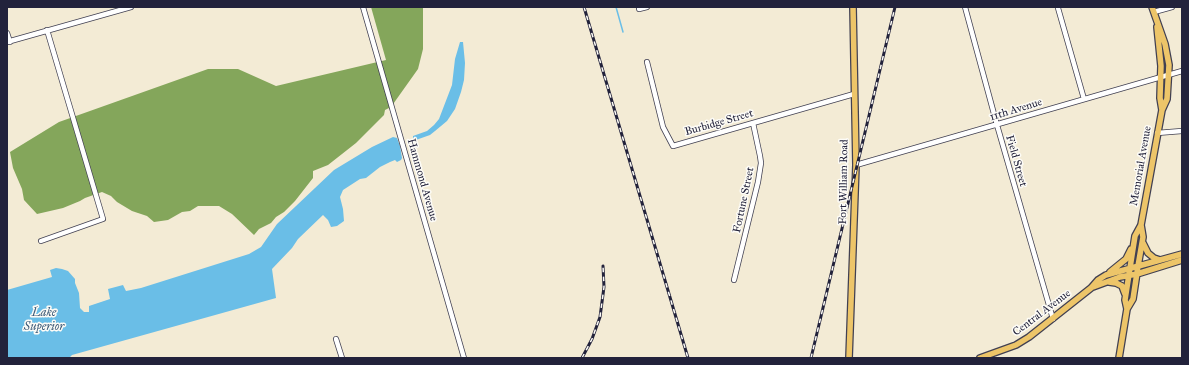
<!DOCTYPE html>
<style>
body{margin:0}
#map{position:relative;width:1189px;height:365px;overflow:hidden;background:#f3ebd5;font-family:"IM FELL Great Primer",serif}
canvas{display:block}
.frame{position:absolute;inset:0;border:8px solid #22223b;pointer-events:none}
</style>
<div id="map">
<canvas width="1189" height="365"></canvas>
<div class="frame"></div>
</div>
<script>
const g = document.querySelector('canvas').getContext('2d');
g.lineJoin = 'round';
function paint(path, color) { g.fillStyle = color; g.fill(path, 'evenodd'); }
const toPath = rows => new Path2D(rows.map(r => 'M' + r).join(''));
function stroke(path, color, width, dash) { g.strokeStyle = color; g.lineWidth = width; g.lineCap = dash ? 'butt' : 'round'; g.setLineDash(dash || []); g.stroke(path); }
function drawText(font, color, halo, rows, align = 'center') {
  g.font = font + ' "IM FELL Great Primer",serif'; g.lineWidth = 3; g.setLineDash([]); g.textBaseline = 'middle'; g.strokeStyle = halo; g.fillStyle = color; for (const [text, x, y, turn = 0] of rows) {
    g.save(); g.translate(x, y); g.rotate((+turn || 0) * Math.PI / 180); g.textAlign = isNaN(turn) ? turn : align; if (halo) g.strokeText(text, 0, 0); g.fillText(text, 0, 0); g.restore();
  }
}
paint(toPath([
 [371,7,423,7,423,49,418,69,391,107,385,110,384,115,356,143,328,165,313,171,313,178,295,201,284,212,276,217,271,223,259,229,254,235,232,214,219,206,198,206,190,211,182,212,168,220,154,222,147,216,132,211,117,202,111,196,102,192,85,198,80,201,63,208,37,214,24,200,22,189,13,168,10,152,59,122,208,69,238,69,276,86,386,60]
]), '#84a65b');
paint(toPath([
 [460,42,463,42,465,63,464,80,461,92,455,109,447,121,435,131,430,135,413,141,413,136,427,131,434,125,439,119,452,85,455,59],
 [393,137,397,138,400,146,402,158,401,160,397,162,395,160,390,162,380,167,366,178,360,179,343,190,340,197,343,209,344,221,337,226,331,227,328,220,323,215,298,239,292,248,272,269,276,298,72,355,69,358,7,358,7,290,52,277,50,270,56,268,62,269,68,271,75,279,75,283,79,293,80,308,84,312,89,312,89,306,110,299,108,289,123,285,126,291,141,288,249,254,261,247,277,224,334,170,372,147]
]), '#6abee7');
stroke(toPath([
 [616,7,623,32]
]), '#6abee7', 1.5);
const minor = toPath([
 [363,7,464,358],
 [965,7,997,125,1053,319],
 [1058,8,1084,99],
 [639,9,647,7],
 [1154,12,1172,7],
 [7,33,10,42],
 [7,42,131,7],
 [647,62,663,127,673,146,854,94],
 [1157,133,1182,131],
 [856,165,1182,71],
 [41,241,103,219,47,30],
 [734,280,758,182,761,163,760,156,753,123],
 [336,339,342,358]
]);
const major = toPath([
 [1157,27,1161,66,1160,98,1162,110],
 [1143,243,1148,253,1154,258,1160,260],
 [1110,272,1126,259,1131,249],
 [1109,282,1116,283,1122,286,1125,294],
 [1093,287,1120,277,1137,274,1182,260],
 [1127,309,1125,300,1135,236,1141,225,1162,110,1167,99,1169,65,1165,44,1152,7],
 [849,358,856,165,853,7],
 [980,358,1016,345,1029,337,1091,288,1098,280,1106,275,1182,254],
 [1119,358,1127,309,1133,299,1138,266,1143,237,1141,225]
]);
stroke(minor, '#414052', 6);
stroke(major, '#414052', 8);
stroke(minor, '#fff', 4.5);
stroke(major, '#edc569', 5.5);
const rail = toPath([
 [584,7,688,358],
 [582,358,592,339,600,317,604,287,603,266],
 [811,358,895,7]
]);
stroke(rail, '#22223b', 3);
stroke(rail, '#fdfcf7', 1.5, [4.5]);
drawText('11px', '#22223b', '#fdfcf7', [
 ["11th Avenue",1016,110,-17],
 ["Burbidge Street",719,123,-16],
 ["Field Street",1016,161,74],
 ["Memorial Avenue",1141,166,-80],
 ["Hammond Avenue",422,180,74],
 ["Fort William Road",844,182,-89],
 ["Fortune Street",744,200,-78],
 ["Central Avenue",1042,313,-37]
]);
drawText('italic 12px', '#3b5977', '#fdfcf7', [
 ["Lake",44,313],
 ["Superior",44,327]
]);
</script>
